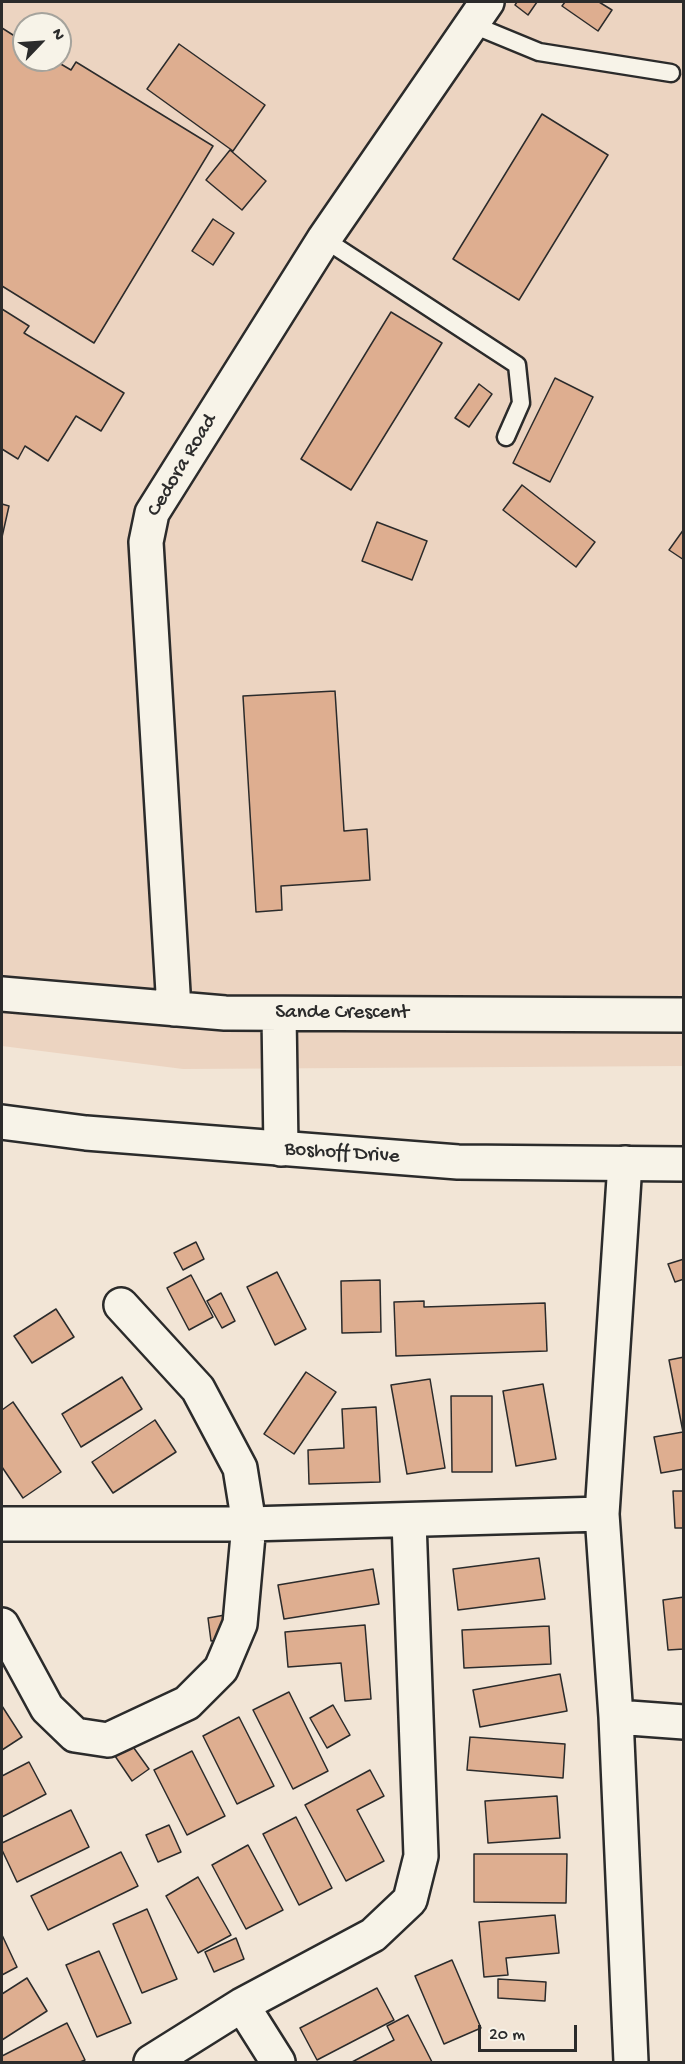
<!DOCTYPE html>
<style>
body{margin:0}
#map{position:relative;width:685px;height:2064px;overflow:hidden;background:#f2e5d6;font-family:"Gochi Hand",sans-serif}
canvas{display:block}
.frame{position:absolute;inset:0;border:3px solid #2b2b2b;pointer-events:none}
.north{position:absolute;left:12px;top:12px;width:60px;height:60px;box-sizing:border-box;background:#f7f3e8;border:2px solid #a5a39c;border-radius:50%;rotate:65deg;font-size:16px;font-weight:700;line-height:24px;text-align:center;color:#2b2b2b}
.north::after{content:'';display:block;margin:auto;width:21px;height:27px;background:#2b2b2b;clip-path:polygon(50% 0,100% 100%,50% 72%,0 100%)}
.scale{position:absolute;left:478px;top:2025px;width:99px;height:27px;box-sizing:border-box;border:3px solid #2b2b2b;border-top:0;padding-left:8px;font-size:18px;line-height:21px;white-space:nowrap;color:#2b2b2b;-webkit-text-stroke:4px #f7f3e8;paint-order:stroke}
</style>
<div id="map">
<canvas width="685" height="2064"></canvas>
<div class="frame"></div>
<div class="north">N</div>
<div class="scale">20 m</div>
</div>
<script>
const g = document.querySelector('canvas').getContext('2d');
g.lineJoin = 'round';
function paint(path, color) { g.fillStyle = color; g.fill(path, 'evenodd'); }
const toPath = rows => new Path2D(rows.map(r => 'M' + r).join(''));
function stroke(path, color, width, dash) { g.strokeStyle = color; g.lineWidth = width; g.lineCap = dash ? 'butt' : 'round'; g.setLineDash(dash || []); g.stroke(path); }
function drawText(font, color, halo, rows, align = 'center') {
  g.font = font + ' "Gochi Hand",sans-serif'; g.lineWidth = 6; g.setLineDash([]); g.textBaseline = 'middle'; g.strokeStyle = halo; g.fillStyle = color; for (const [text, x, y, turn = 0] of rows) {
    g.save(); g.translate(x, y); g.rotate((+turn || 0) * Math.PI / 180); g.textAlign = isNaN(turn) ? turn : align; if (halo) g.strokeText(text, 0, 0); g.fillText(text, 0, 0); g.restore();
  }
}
paint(toPath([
 [2,2,683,2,683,1066,183,1069,2,1046],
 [24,24,60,24,60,60,24,60]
]), '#ecd4c1');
const building = toPath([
 [517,2,537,2,528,15,515,5,517,2],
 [565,2,599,2,612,10,598,31,562,6,565,2],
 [2,28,24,42,24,60,54,60,71,70,76,62,213,146,94,343,2,286,2,28],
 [179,44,265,105,233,151,147,89,179,44],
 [542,114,608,155,519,300,453,259,542,114],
 [230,150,266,181,242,210,206,180,230,150],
 [213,219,234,233,213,265,192,251,213,219],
 [2,309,29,326,24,333,124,393,101,431,76,416,48,461,25,446,18,459,2,449,2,309],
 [391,312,442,343,351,490,301,459,391,312],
 [555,378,593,397,550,482,513,463,555,378],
 [479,384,492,394,469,427,455,418,479,384],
 [522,485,595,542,576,567,503,510,522,485],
 [2,504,9,506,2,537,2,504],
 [377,522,427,541,412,580,362,561,377,522],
 [684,529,684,560,669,550,684,529],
 [335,691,344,831,367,829,370,880,281,886,282,910,256,912,243,696,335,691],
 [196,1242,204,1259,183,1270,174,1253,196,1242],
 [684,1259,684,1279,675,1282,668,1264,684,1259],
 [277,1272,306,1329,275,1345,247,1287,277,1272],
 [191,1275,213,1317,189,1330,167,1288,191,1275],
 [380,1280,381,1332,342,1333,341,1281,380,1280],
 [221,1293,235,1321,222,1328,207,1301,221,1293],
 [424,1301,424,1307,545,1303,547,1351,396,1356,394,1302,424,1301],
 [56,1309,74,1337,32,1363,14,1336,56,1309],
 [684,1357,684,1469,661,1473,654,1437,683,1432,669,1360,684,1357],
 [306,1372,336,1392,294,1454,264,1434,306,1372],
 [122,1377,142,1409,81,1447,62,1414,122,1377],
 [430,1379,445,1468,407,1474,391,1385,430,1379],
 [543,1384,556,1459,516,1466,503,1391,543,1384],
 [451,1396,492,1396,492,1472,452,1472,451,1396],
 [13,1402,61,1472,23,1498,2,1467,2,1410,13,1402],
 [376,1407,380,1482,309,1484,308,1450,344,1448,342,1409,376,1407],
 [155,1420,176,1452,113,1493,92,1462,155,1420],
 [673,1491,684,1491,684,1528,675,1528,673,1491],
 [539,1558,545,1599,458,1610,453,1569,539,1558],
 [373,1569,379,1604,284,1619,278,1585,373,1569],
 [684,1597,684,1649,668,1650,663,1600,684,1597],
 [225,1615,229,1638,211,1641,208,1618,225,1615],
 [365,1625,371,1699,345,1701,341,1663,288,1667,285,1632,365,1625],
 [549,1626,551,1664,464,1668,462,1630,549,1626],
 [560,1674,567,1711,480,1727,473,1690,560,1674],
 [289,1692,328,1771,293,1789,253,1710,289,1692],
 [333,1705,350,1735,327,1748,310,1718,333,1705],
 [2,1706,22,1737,2,1750,2,1706],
 [239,1717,274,1786,237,1804,203,1736,239,1717],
 [470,1737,565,1744,563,1778,467,1770,470,1737],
 [131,1744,149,1769,132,1781,115,1756,131,1744],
 [192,1751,225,1816,187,1835,154,1770,192,1751],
 [29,1762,46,1794,2,1817,2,1776,29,1762],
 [370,1770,384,1796,357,1810,384,1861,346,1881,305,1805,370,1770],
 [557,1796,560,1838,488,1843,485,1801,557,1796],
 [71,1810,89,1847,17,1882,2,1850,2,1843,71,1810],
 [296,1817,332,1888,299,1905,263,1834,296,1817],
 [169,1825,181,1852,158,1862,146,1835,169,1825],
 [248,1845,283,1910,246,1929,212,1865,248,1845],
 [121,1852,138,1886,48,1930,31,1896,121,1852],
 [474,1854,567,1854,566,1903,474,1902,474,1854],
 [198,1877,231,1935,198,1953,166,1896,198,1877],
 [147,1909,177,1979,142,1993,113,1924,147,1909],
 [555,1915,559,1953,506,1958,508,1975,484,1977,479,1922,555,1915],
 [2,1935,17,1967,2,1975,2,1935],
 [236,1938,244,1959,214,1972,205,1952,236,1938],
 [99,1951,131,2023,97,2037,66,1965,99,1951],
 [452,1960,481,2028,444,2044,415,1976,452,1960],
 [27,1978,47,2011,2,2040,2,1994,27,1978],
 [498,1979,546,1982,545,2001,498,1998,498,1979],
 [377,1988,394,2020,317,2060,300,2028,377,1988],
 [408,2015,432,2062,352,2062,394,2040,387,2026,408,2015],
 [67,2023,85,2060,80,2062,2,2062,2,2056,67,2023]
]);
paint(building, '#deae90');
stroke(building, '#2b2b2b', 1.5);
const service = toPath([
 [471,24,539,52,671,73],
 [324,239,517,365,521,403,506,437]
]);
const minor = toPath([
 [2,994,225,1013,684,1015],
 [174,1009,146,542,152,513,324,239,487,2],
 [279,1014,281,1149],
 [625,1163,602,1514,616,1717,631,2062],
 [2,1524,249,1524,602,1514],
 [2,1625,47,1708,75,1735,108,1740,187,1703,221,1669,240,1624,249,1524,240,1468,198,1389,121,1305],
 [616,1717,684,1722],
 [242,2005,278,2062],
 [151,2062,242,2005,373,1935,410,1900,421,1856,409,1521]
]);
const secondary = toPath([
 [2,1122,86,1133,458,1162,684,1164]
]);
stroke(service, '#2b2b2b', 21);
stroke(minor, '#2b2b2b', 38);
stroke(secondary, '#2b2b2b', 38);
stroke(service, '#f7f3e8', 16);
stroke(minor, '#f7f3e8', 33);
stroke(secondary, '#f7f3e8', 33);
drawText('21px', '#2b2b2b', '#f7f3e8', [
 ["Cedora Road",183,466,-59],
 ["Sande Crescent",342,1014],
 ["Boshoff Drive",342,1154,4]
]);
</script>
